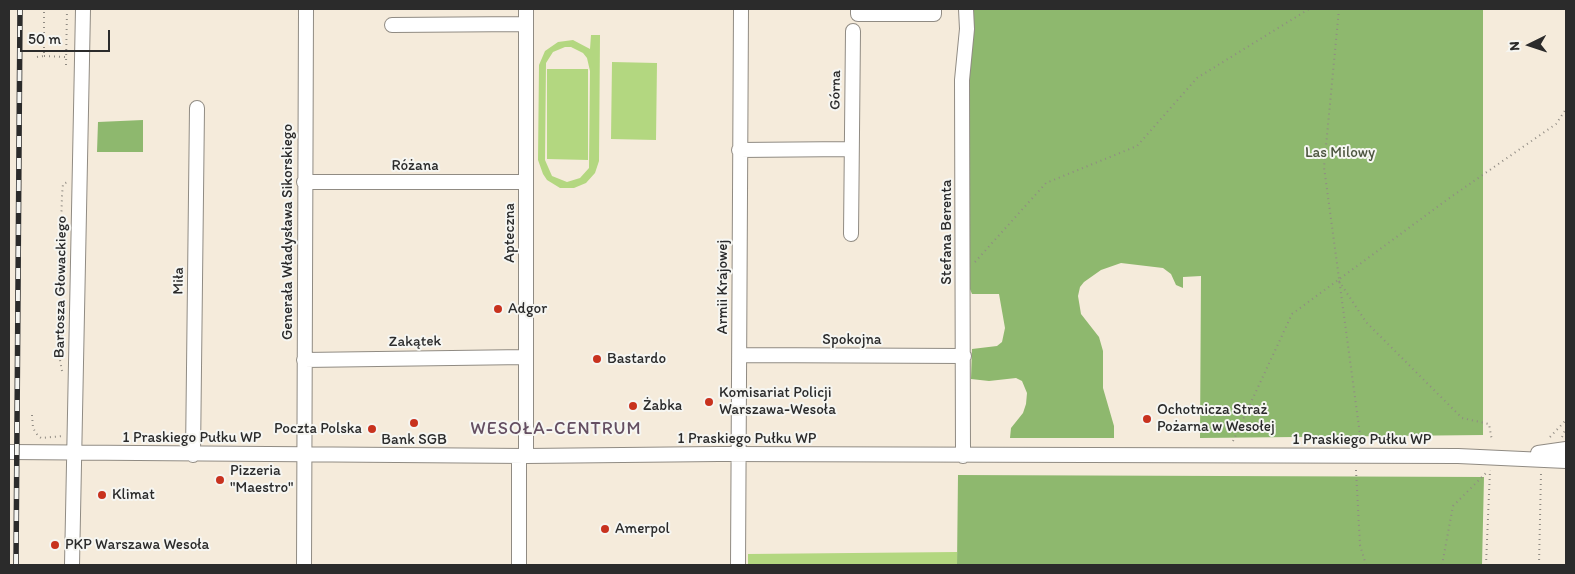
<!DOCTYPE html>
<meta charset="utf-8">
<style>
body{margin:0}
#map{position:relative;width:1575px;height:574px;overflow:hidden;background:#f5ebdb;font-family:Itim,sans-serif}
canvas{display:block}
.frame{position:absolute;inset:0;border:10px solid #2b2b2b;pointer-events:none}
.north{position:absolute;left:1505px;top:20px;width:50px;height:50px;-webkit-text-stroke:4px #f6f6f2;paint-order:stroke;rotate:266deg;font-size:14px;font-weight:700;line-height:20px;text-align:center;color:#2b2b2b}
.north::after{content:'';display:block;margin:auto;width:18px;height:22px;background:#2b2b2b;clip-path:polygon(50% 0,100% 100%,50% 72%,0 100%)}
.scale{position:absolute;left:20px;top:30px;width:90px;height:22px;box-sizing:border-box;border:2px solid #2b2b2b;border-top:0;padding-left:6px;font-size:15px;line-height:18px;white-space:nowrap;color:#2b2b2b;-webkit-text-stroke:4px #f6f6f2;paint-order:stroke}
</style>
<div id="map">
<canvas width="1575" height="574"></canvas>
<div class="frame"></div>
<div class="north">N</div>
<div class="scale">50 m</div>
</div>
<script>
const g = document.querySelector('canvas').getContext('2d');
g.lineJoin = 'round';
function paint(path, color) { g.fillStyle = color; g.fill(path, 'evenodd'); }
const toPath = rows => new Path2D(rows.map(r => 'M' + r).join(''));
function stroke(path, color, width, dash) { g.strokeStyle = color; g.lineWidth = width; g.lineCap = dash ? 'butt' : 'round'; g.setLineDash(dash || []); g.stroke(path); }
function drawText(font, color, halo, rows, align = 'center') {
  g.font = font + ' Itim,sans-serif'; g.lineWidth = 4; g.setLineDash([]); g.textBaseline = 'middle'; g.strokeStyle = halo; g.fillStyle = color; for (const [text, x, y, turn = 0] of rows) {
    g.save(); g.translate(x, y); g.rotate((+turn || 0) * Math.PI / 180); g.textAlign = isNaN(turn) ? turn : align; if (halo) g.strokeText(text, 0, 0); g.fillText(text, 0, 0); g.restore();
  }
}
paint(toPath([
 [591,35,600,35,599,161,595,173,586,183,574,188,560,188,547,180,543,174,538,160,539,65,545,51,558,42,573,40,590,49],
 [565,47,571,47,583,53,587,58,590,71,589,168,580,178,567,182,552,176,545,160,546,63,553,52],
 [612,62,657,63,656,140,611,139],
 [547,69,588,69,588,160,547,159],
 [957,552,957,565,748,565,748,554]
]), '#b3d780');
paint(toPath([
 [971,9,1483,9,1483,435,1200,438,1201,276,1183,277,1183,288,1176,285,1171,274,1163,268,1121,263,1101,270,1084,282,1080,287,1078,296,1081,314,1099,337,1103,351,1103,388,1114,426,1114,438,1010,438,1011,428,1023,413,1026,404,1027,393,1022,381,1016,378,989,381,971,379,972,349,997,346,1002,342,1005,328,999,294,972,294,967,282,965,153,972,34],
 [143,120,143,152,97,152,98,122],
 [958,475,1484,477,1482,565,957,565]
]), '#8eb86e');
const minor = toPath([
 [526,9,526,456],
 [858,9,858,14,934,14,934,9],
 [392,25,525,24],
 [739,150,851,149],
 [304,182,526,182],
 [851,234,853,31],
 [740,355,964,356],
 [304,360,526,357],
 [9,452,526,456,719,454,1458,456,1566,461],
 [1538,453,1566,449],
 [193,455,197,108],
 [519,456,519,565],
 [963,456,962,80,967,29,966,9],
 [72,565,83,9],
 [304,565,306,9],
 [738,565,741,9]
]);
stroke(minor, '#908b83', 16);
stroke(toPath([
 [67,9,66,65,70,65],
 [1339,9,1324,167,1361,442],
 [44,56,66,57],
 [37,57,44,56,44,9],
 [1565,187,1566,187],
 [975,262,1046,183,1137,146,1197,78,1309,9],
 [1339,281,1366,322,1462,418,1489,424,1492,441],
 [62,371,60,360,63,312,60,263,62,195,63,184,68,182],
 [32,415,33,428,38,436,41,438,63,436],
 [1550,437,1566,420],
 [1562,437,1566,428],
 [1233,441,1292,314,1448,199,1556,124,1566,109],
 [1356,470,1360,545,1366,565],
 [1442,565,1453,506,1488,471],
 [1486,565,1490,470],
 [1539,565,1541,473]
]), '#908b83', 2, [1, 4]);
stroke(minor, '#fff', 14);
const rail = toPath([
 [16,565,20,9]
]);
stroke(rail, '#2b2b2b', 5.5);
stroke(rail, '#f6f6f2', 4, [11]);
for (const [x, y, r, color] of [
 [498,309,5,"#c8321e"],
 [597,359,5,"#c8321e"],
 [709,402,5,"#c8321e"],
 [633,406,5,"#c8321e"],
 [1147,419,5,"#c8321e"],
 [414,423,5,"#c8321e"],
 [372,429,5,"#c8321e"],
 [220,480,5,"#c8321e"],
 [102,495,5,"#c8321e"],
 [605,529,5,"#c8321e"],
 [55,545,5,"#c8321e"]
]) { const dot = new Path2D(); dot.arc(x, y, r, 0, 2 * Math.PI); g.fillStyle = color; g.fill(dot); stroke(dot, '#f6f6f2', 2); }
drawText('15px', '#2b2b2b', '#f6f6f2', [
 ["Górna",836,90,-89],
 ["Różana",415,166],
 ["Generała Władysława Sikorskiego",288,232,-90],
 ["Stefana Berenta",947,232,-90],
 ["Apteczna",510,233,-90],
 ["Miła",179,281,-89],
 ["Bartosza Głowackiego",61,287,-89],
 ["Armii Krajowej",723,287,-90],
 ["Spokojna",852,340],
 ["Zakątek",415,342,-1],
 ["1 Praskiego Pułku WP",192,438],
 ["1 Praskiego Pułku WP",747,439],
 ["1 Praskiego Pułku WP",1362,440]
]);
drawText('15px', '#4d5640', '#f6f6f2', [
 ["Las Milowy",1340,153]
]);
drawText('15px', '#2b2b2b', '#f6f6f2', [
 ["Adgor",508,309],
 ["Bastardo",607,359],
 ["Komisariat Policji",719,393],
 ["Warszawa-Wesoła",719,410],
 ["Żabka",643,406],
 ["Ochotnicza Straż",1157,410],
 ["Pożarna w Wesołej",1157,427],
 ["Poczta Polska",362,429,"right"],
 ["Bank SGB",414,440,"center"],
 ["Pizzeria",230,471],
 ["\"Maestro\"",230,488],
 ["Klimat",112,495],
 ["Amerpol",615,529],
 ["PKP Warszawa Wesoła",65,545]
], 'left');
g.letterSpacing = '1px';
drawText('18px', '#654f62', '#f6f6f2', [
 ["WESOŁA-CENTRUM",556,429]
]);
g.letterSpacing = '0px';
</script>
